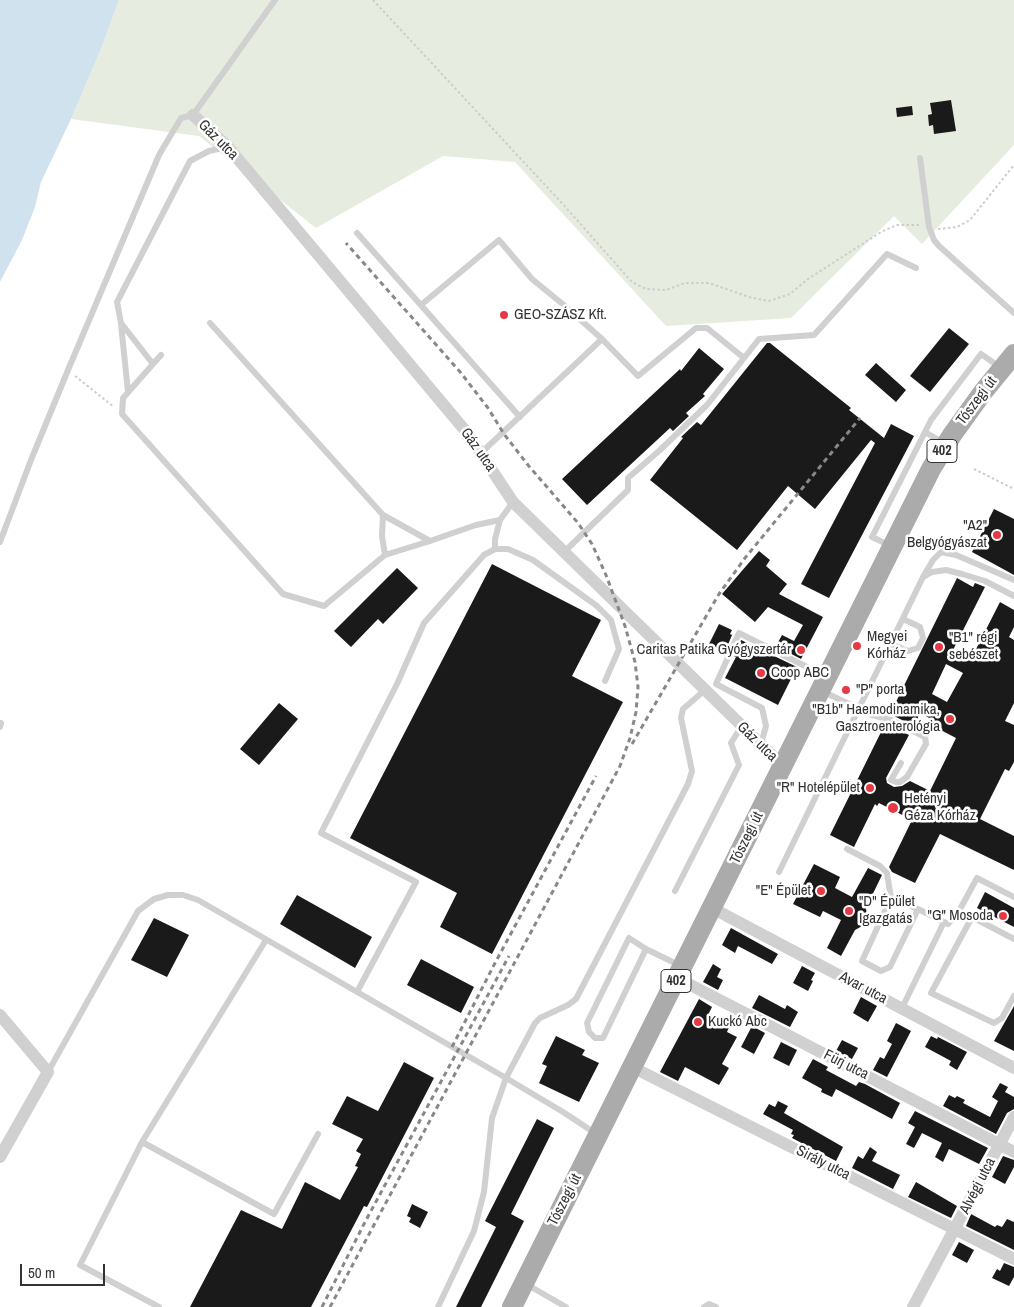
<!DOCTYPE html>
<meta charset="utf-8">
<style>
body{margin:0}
#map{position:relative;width:1014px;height:1307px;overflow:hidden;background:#fff;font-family:"Archivo Narrow",sans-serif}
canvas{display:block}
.scale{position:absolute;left:20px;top:1264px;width:85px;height:22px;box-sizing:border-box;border:2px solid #333;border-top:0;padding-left:6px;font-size:15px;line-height:18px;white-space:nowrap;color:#333;-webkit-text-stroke:4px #fff;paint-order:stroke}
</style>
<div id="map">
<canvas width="1014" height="1307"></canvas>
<div class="scale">50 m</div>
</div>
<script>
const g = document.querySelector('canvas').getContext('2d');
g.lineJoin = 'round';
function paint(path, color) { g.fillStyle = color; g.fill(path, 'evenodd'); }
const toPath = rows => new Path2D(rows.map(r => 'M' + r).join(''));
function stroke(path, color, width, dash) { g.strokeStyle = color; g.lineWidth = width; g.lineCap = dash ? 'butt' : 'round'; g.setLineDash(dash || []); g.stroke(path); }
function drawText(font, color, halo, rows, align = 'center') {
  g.font = font + ' "Archivo Narrow",sans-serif'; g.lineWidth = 5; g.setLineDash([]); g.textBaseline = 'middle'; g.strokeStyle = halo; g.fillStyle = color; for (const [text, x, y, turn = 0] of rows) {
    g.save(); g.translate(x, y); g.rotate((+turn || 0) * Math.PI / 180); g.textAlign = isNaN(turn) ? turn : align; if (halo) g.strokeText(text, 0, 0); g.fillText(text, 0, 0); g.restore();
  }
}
paint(toPath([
 [119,0,1014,0,1014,145,922,244,894,216,791,318,666,326,515,162,443,156,316,228,199,136,71,119,101,49]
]), '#e6ecdf');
paint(toPath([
 [0,0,119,0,101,49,71,119,41,182,35,207,22,240,0,282]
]), '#cfe2ee');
paint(toPath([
 [951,100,956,131,934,134,933,125,929,126,928,115,932,114,930,103],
 [912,106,913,115,897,117,896,108],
 [949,328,969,344,930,392,910,376],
 [767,343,770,343,851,408,849,410,884,438,891,424,914,436,829,598,801,584,875,443,871,440,815,509,788,486,737,550,650,480,683,438,681,437,697,422,701,425],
 [699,348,724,369,703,394,705,396,686,413,689,416,673,431,670,428,587,505,562,479,680,369,681,371],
 [876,363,906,390,896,402,865,375],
 [994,509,1014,519,1014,575,972,552],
 [759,551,770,560,766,566,787,584,779,594,823,617,801,659,776,646,782,635,794,641,803,625,768,607,755,622,722,594],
 [492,564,601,620,572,676,623,702,492,954,440,927,457,893,350,838],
 [397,568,418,588,383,624,378,619,351,647,334,631],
 [957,578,973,587,975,583,985,587,953,650,971,659,1000,602,1014,610,1014,627,1009,637,1014,640,1014,703,1005,721,1014,725,1014,762,1009,771,1005,769,980,819,1014,836,1014,870,940,834,915,883,892,872,889,867,912,820,879,803,877,806,875,804,854,847,830,835,885,724,909,735,886,778,887,783,894,787,902,786,910,781,930,791,956,738,933,726,935,721,920,713,914,726,890,714],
 [946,664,963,673,947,702,932,694],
 [719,624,732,630,730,634,732,635,725,652,709,644],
 [741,640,797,667,778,705,725,678,736,657,734,656],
 [279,703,298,719,259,765,240,749],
 [814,864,840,877,835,888,852,897,868,868,882,875,866,908,867,918,864,925,855,930,841,956,827,948,841,920,823,911,820,917,793,904],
 [985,892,1014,908,1014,927,977,908],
 [297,895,372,937,355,968,280,924],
 [154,918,189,935,167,977,131,960],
 [731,928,778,954,772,964,738,946,735,953,722,945],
 [421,959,474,987,461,1013,407,985],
 [713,964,721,969,717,977,723,980,718,990,703,982],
 [802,966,815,973,811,980,813,981,808,991,793,983],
 [759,995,785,1009,787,1005,798,1012,790,1027,752,1008],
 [861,997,877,1006,868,1022,853,1013],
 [699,999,712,1007,708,1015,729,1027,727,1032,737,1037,722,1064,729,1068,719,1085,685,1067,678,1081,660,1072],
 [1014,1006,1014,1051,994,1041],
 [896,1023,911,1031,887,1077,873,1070,880,1057,884,1059,892,1044,887,1041],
 [752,1026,765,1033,754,1054,741,1047],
 [556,1036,585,1050,582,1055,599,1063,579,1102,539,1083,547,1066,542,1064],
 [931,1036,937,1039,938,1037,967,1052,957,1070,949,1065,951,1061,925,1047],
 [842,1040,858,1048,852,1059,836,1051],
 [781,1042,797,1050,789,1066,773,1058],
 [813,1059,828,1067,826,1070,856,1086,859,1082,865,1084,900,1103,892,1119,836,1089,832,1097,821,1092,822,1089,802,1078],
 [404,1062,434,1078,367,1207,364,1206,311,1307,190,1307,241,1210,282,1229,305,1182,340,1200,358,1167,355,1166,361,1154,356,1151,363,1139,332,1124,347,1096,378,1111],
 [1000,1083,1008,1087,1005,1092,1014,1097,1014,1109,1007,1113,996,1134,943,1106,949,1095,955,1098,957,1096,965,1100,963,1103,990,1117,998,1101,992,1097],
 [778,1101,788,1106,784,1113,843,1147,836,1161,792,1138,794,1135,791,1134,793,1130,763,1114,769,1104,775,1107],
 [915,1111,988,1148,979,1164,949,1149,943,1162,935,1157,942,1143,922,1133,914,1148,906,1144,915,1127,908,1123],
 [537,1119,554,1128,511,1214,524,1221,481,1307,456,1307,496,1227,485,1221],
 [870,1147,877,1152,872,1161,900,1175,893,1189,852,1168,858,1156,863,1159],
 [1003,1156,1014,1160,1014,1167,1005,1184,992,1177],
 [916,1182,957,1206,951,1218,908,1197],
 [412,1204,428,1212,420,1228,409,1222,411,1218,407,1216],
 [971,1214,995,1227,997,1225,1002,1227,1007,1219,1014,1222,1014,1250,966,1226],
 [959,1242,974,1250,967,1263,952,1255],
 [1004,1263,1014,1267,1014,1277,1009,1286,992,1278,997,1269,1000,1271]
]), '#1a1a1a');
stroke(toPath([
 [373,0,560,201,632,282,646,289,666,290,685,283,709,283,749,297,769,301,790,294,808,279,881,232,897,225,919,225],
 [938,229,957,227,970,220,1014,165],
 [75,376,114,407],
 [974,469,1014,489]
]), '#cdcdcd', 2, [2.5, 2.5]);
stroke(toPath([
 [920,158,929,227,934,240,939,246,1014,313],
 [357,233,520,417],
 [421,305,499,240,532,279,565,306,602,339],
 [210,323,383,515],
 [121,324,128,392],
 [161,355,123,398,122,414,283,594,324,606,385,555,430,541,476,525,500,520,513,502],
 [153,364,121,323,117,302,190,161,209,151,227,147],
 [925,432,931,420,981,354,1001,368],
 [481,453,602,339,638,376,696,328,707,328,744,358],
 [0,542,31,460,68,370,159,155,181,118,193,115,275,0],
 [891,546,872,537,925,432,944,443],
 [495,549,508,549,533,560,597,606,611,620,619,649,605,681],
 [564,552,628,490,628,478,660,450,707,405,759,339,814,335,887,254,916,268],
 [385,555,382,536,383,515,430,541],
 [925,576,932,572,946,570,962,574,985,581,1014,596],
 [891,644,908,651,918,648,923,638,920,627,903,619],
 [822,691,872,715,891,720,925,737,926,744,907,777,900,782,896,782,891,780,901,763],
 [0,727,1,723],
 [761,744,766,726,762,708,716,684,739,633,825,676],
 [847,849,880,866,887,873,891,898,862,961,881,971,890,967,918,909,948,924,959,911],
 [779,872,923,577,933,560,941,552,956,555,1014,580],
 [675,891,739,765,731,743,741,727],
 [891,898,918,909],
 [972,917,959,911,977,878,1014,897],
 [1014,939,972,917,931,993,994,1023,1002,1018,1014,996],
 [266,940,142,1142,274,1214,318,1134],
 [646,949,603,1038,595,1038,589,1032,587,1023,629,938,646,949,681,966],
 [357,992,416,882,321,833,397,684,424,623,484,555,495,549,495,539,500,520],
 [902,1008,944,922],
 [48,1072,138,911,154,899,168,895,183,895,198,900,506,1078,563,1112,595,1133],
 [142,1142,80,1265,159,1307],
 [526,1284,566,1307],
 [438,1307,474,1231,484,1192,492,1118,506,1078,535,1023,540,1018,568,1005,576,999,688,784,692,771,681,718,683,709,705,690],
 [704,1307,709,1304,716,1307]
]), '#d0d0d0', 6);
stroke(toPath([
 [193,115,228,147,468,434,513,502,783,766],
 [712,908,1014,1068],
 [677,978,1014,1152],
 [0,1015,48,1072,0,1157],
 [632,1067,1014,1259],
 [913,1307,1014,1117]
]), '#d0d0d0', 12);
stroke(toPath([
 [512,1307,931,469,952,435,983,392,1014,354]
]), '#ababab', 20);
stroke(toPath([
 [632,744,719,594,745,558,860,418],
 [452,1047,495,963,596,776],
 [322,1307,365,1222,509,956],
 [330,1307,620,766,630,738,636,712,638,687,635,662,625,626,606,575,592,544,578,523,528,465,504,434,488,408,461,373,346,243]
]), '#888', 3, [5, 4]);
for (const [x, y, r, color] of [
 [504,315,5,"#e63946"],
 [997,535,5,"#e63946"],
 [857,646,5,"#e63946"],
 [939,647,5,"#e63946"],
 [801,650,5,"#e63946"],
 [761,673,5,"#e63946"],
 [846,690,5,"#e63946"],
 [950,719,5,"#e63946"],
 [870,788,5,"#e63946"],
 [893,808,6,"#e63946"],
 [821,891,5,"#e63946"],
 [849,911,5,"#e63946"],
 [1003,916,5,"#e63946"],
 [698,1022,5,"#e63946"]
]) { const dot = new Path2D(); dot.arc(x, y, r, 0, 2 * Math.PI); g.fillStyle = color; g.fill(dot); stroke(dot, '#fff', 2); }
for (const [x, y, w] of [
 [942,451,30],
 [676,981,30]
]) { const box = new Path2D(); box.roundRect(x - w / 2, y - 11.5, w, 23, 4); g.fillStyle = '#fff'; g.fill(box); stroke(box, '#333', 1); }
drawText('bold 14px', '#333', null, [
 ["402",942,451],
 ["402",676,981]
]);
drawText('15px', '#333', '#fff', [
 ["Gáz utca",218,140,45],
 ["Tószegi út",977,401,-53],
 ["Gáz utca",478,450,55],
 ["Gáz utca",757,742,44],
 ["Tószegi út",747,838,-64],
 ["Avar utca",863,988,28],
 ["Fürj utca",846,1065,27],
 ["Sirály utca",823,1163,27],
 ["Alvégi utca",978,1186,-63],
 ["Tószegi út",565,1200,-63]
]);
drawText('15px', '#333', '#fff', [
 ["GEO-SZÁSZ Kft.",514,315],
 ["\"A2\"",987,526,"right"],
 ["Belgyógyászat",987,543,"right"],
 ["Megyei",867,637],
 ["Kórház",867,654],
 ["\"B1\" régi",949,638],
 ["sebészet",949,655],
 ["Caritas Patika Gyógyszertár",791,650,"right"],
 ["Coop ABC",771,673],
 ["\"P\" porta",856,690],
 ["\"B1b\" Haemodinamika,",940,710,"right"],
 ["Gasztroenterológia",940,727,"right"],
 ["\"R\" Hotelépület",860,788,"right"],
 ["Hetényi",904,799],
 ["Géza Kórház",904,816],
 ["\"E\" Épület",811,891,"right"],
 ["\"D\" Épület",859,902],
 ["Igazgatás",859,919],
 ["\"G\" Mosoda",993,916,"right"],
 ["Kuckó Abc",708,1022]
], 'left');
</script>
